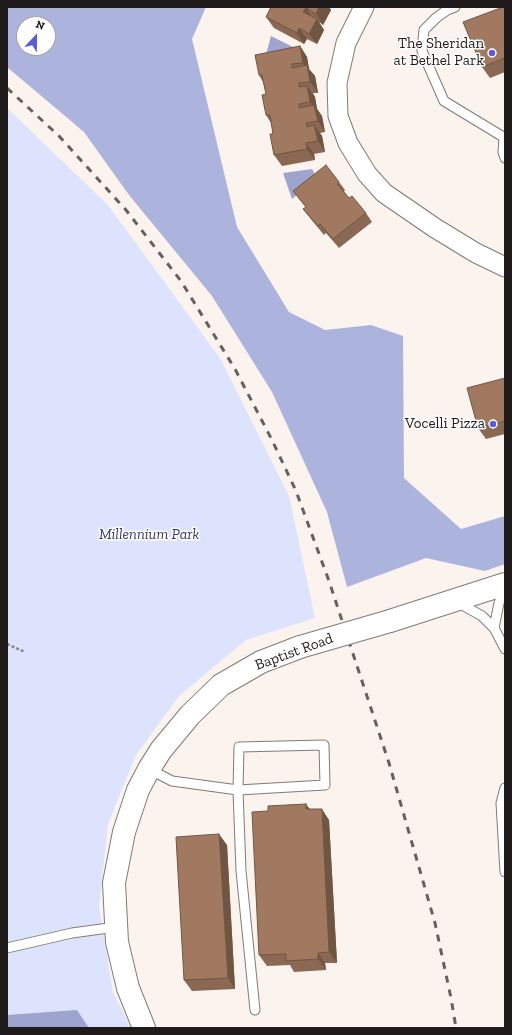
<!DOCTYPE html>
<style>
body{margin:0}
#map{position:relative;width:512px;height:1035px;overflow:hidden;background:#fbf3ee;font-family:"Zilla Slab",serif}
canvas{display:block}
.frame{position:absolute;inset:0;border:8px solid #1e1b1a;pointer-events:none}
.north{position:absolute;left:16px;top:16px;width:40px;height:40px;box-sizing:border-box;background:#fff;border:1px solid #a5a4a3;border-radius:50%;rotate:22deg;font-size:11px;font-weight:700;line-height:16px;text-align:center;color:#1e1b1a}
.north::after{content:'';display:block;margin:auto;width:14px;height:18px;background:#5a5ed6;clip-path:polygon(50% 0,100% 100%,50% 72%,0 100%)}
</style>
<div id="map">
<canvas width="512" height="1035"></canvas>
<div class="frame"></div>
<div class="north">N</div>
</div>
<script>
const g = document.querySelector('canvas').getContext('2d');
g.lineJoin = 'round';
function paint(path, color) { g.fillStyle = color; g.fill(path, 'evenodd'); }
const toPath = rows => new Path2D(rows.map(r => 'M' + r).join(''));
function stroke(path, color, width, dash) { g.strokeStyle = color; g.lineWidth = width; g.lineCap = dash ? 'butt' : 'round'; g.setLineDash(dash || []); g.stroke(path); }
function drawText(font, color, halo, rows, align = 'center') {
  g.font = font + ' "Zilla Slab",serif'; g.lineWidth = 3; g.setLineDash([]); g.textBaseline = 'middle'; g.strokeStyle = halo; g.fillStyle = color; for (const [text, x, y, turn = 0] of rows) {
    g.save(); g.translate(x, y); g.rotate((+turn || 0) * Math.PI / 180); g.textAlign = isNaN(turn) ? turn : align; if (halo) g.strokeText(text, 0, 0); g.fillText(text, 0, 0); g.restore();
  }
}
paint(toPath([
 [7,108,108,205,220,358,289,496,315,618,246,640,179,696,136,755,108,824,99,907,113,992,131,1028,7,1028]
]), '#dee3fd');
paint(toPath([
 [7,7,206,7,192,39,237,227,289,312,325,330,371,325,403,336,404,478,461,529,505,516,505,564,485,571,426,558,347,587,327,512,272,392,212,296,129,195,84,132,7,67],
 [24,24,48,24,48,48,24,48]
]), '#acb4de');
paint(toPath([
 [271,36,297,49,264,62],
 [312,169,317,178,292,199,283,173],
 [77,1010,89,1028,7,1028,7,1015]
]), '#9da4ce');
const lane = toPath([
 [455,7,447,10,436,18,424,30,422,51,444,101,505,138],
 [504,138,503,152,505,158],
 [457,602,482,616,494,628,505,649],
 [494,628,499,603,505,587],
 [149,769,172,781,238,790,325,785,324,745,239,747,238,790,241,871,255,1010],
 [505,788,501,803,505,872],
 [7,948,72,933,116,927]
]);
const street = toPath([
 [364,7,346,43,337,83,338,116,348,143,367,174,384,193,435,228,476,253,505,267]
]);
const secondary = toPath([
 [390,621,505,584],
 [144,1028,128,988,117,942,114,883,124,832,138,790,149,769,161,750,190,715,221,685,261,662,300,647]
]);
stroke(lane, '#827a76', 11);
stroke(street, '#827a76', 21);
stroke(secondary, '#827a76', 24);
stroke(toPath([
 [7,644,25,652]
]), '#8f8986', 2.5, [3, 2]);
stroke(lane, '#fff', 9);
stroke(street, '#fff', 19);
stroke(secondary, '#fff', 22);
stroke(toPath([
 [7,88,59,136,126,210,181,281,235,369,272,440,296,491,329,581,389,763,435,923,451,998,456,1028]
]), '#66615f', 3, [7, 7]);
const secondaryBridge = toPath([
 [300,647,390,621]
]);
stroke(secondaryBridge, '#827a76', 24, []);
stroke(secondaryBridge, '#fff', 22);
paint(toPath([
 [271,7,329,7,331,10,323,25,319,22,324,30,317,44,307,39,304,44,274,28,266,17],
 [505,7,505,72,490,78,482,67],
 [300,46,307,57,309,69,315,76,318,93,313,93,315,97,317,109,322,116,325,132,320,133,322,136,325,152,314,154,315,160,282,166,274,155,273,134,271,123,266,115,266,94,263,82,259,75],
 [339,182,345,190,344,192,349,198,366,213,372,222,339,248,326,233,324,235,310,218,303,209,306,207,293,191],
 [505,378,505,434,486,439,478,428],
 [310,809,329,820,337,963,325,963,326,970,294,972,290,965,267,966,259,955],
 [227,845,235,989,192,991,184,980]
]), '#8a6853');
paint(toPath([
 [319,7,329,7,331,10,323,25,316,14],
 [306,8,313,19,303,12],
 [317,19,324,30,317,44,309,34],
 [299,28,307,39,304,44,297,33],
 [300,46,307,57,309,69,315,76,318,93,310,82,308,70,303,63],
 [307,86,315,97,317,109,322,116,325,132,318,121,315,109,310,102],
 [314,125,322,136,325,152,318,141],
 [306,143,314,154,315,160,307,149],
 [306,804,314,815,306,809],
 [322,809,329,820,337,963,329,952],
 [219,834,227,845,235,989,228,978],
 [318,953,325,963,326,970,318,959]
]), '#715543');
const building = toPath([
 [271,7,319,7,316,14,306,8,303,12,317,19,309,34,299,28,297,33,266,17,271,7],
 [503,7,505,7,505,58,482,67,463,22,503,7],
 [300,46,303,63,292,64,292,68,307,65,310,82,299,83,299,87,307,86,310,102,299,104,299,108,314,105,318,121,306,123,307,127,314,125,318,141,306,143,307,149,274,155,270,134,273,134,270,115,266,115,262,95,266,94,262,75,259,75,255,55,300,46],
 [326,165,339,182,337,184,349,198,352,196,366,213,333,239,320,224,318,226,303,209,306,207,293,191,326,165],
 [505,378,505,421,478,428,467,388,505,378],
 [306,804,306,809,322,809,329,952,318,953,318,959,286,961,286,954,259,955,252,812,268,811,268,806,306,804],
 [219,834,228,978,184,980,176,837,219,834]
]);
paint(building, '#a17960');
stroke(building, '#715543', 1);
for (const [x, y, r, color] of [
 [492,53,4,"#5a5ed6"],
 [493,424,4,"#5a5ed6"]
]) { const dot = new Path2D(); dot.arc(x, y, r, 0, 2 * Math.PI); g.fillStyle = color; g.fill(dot); stroke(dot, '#fff', 1.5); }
drawText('15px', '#1e1b1a', '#fff', [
 ["The Sheridan",484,44],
 ["at Bethel Park",484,61],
 ["Vocelli Pizza",485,424]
], 'right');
drawText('italic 15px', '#30346a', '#fff', [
 ["Millennium Park",149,535]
]);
drawText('15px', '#1e1b1a', '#fff', [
 ["Baptist Road",294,652,-20]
]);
</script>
